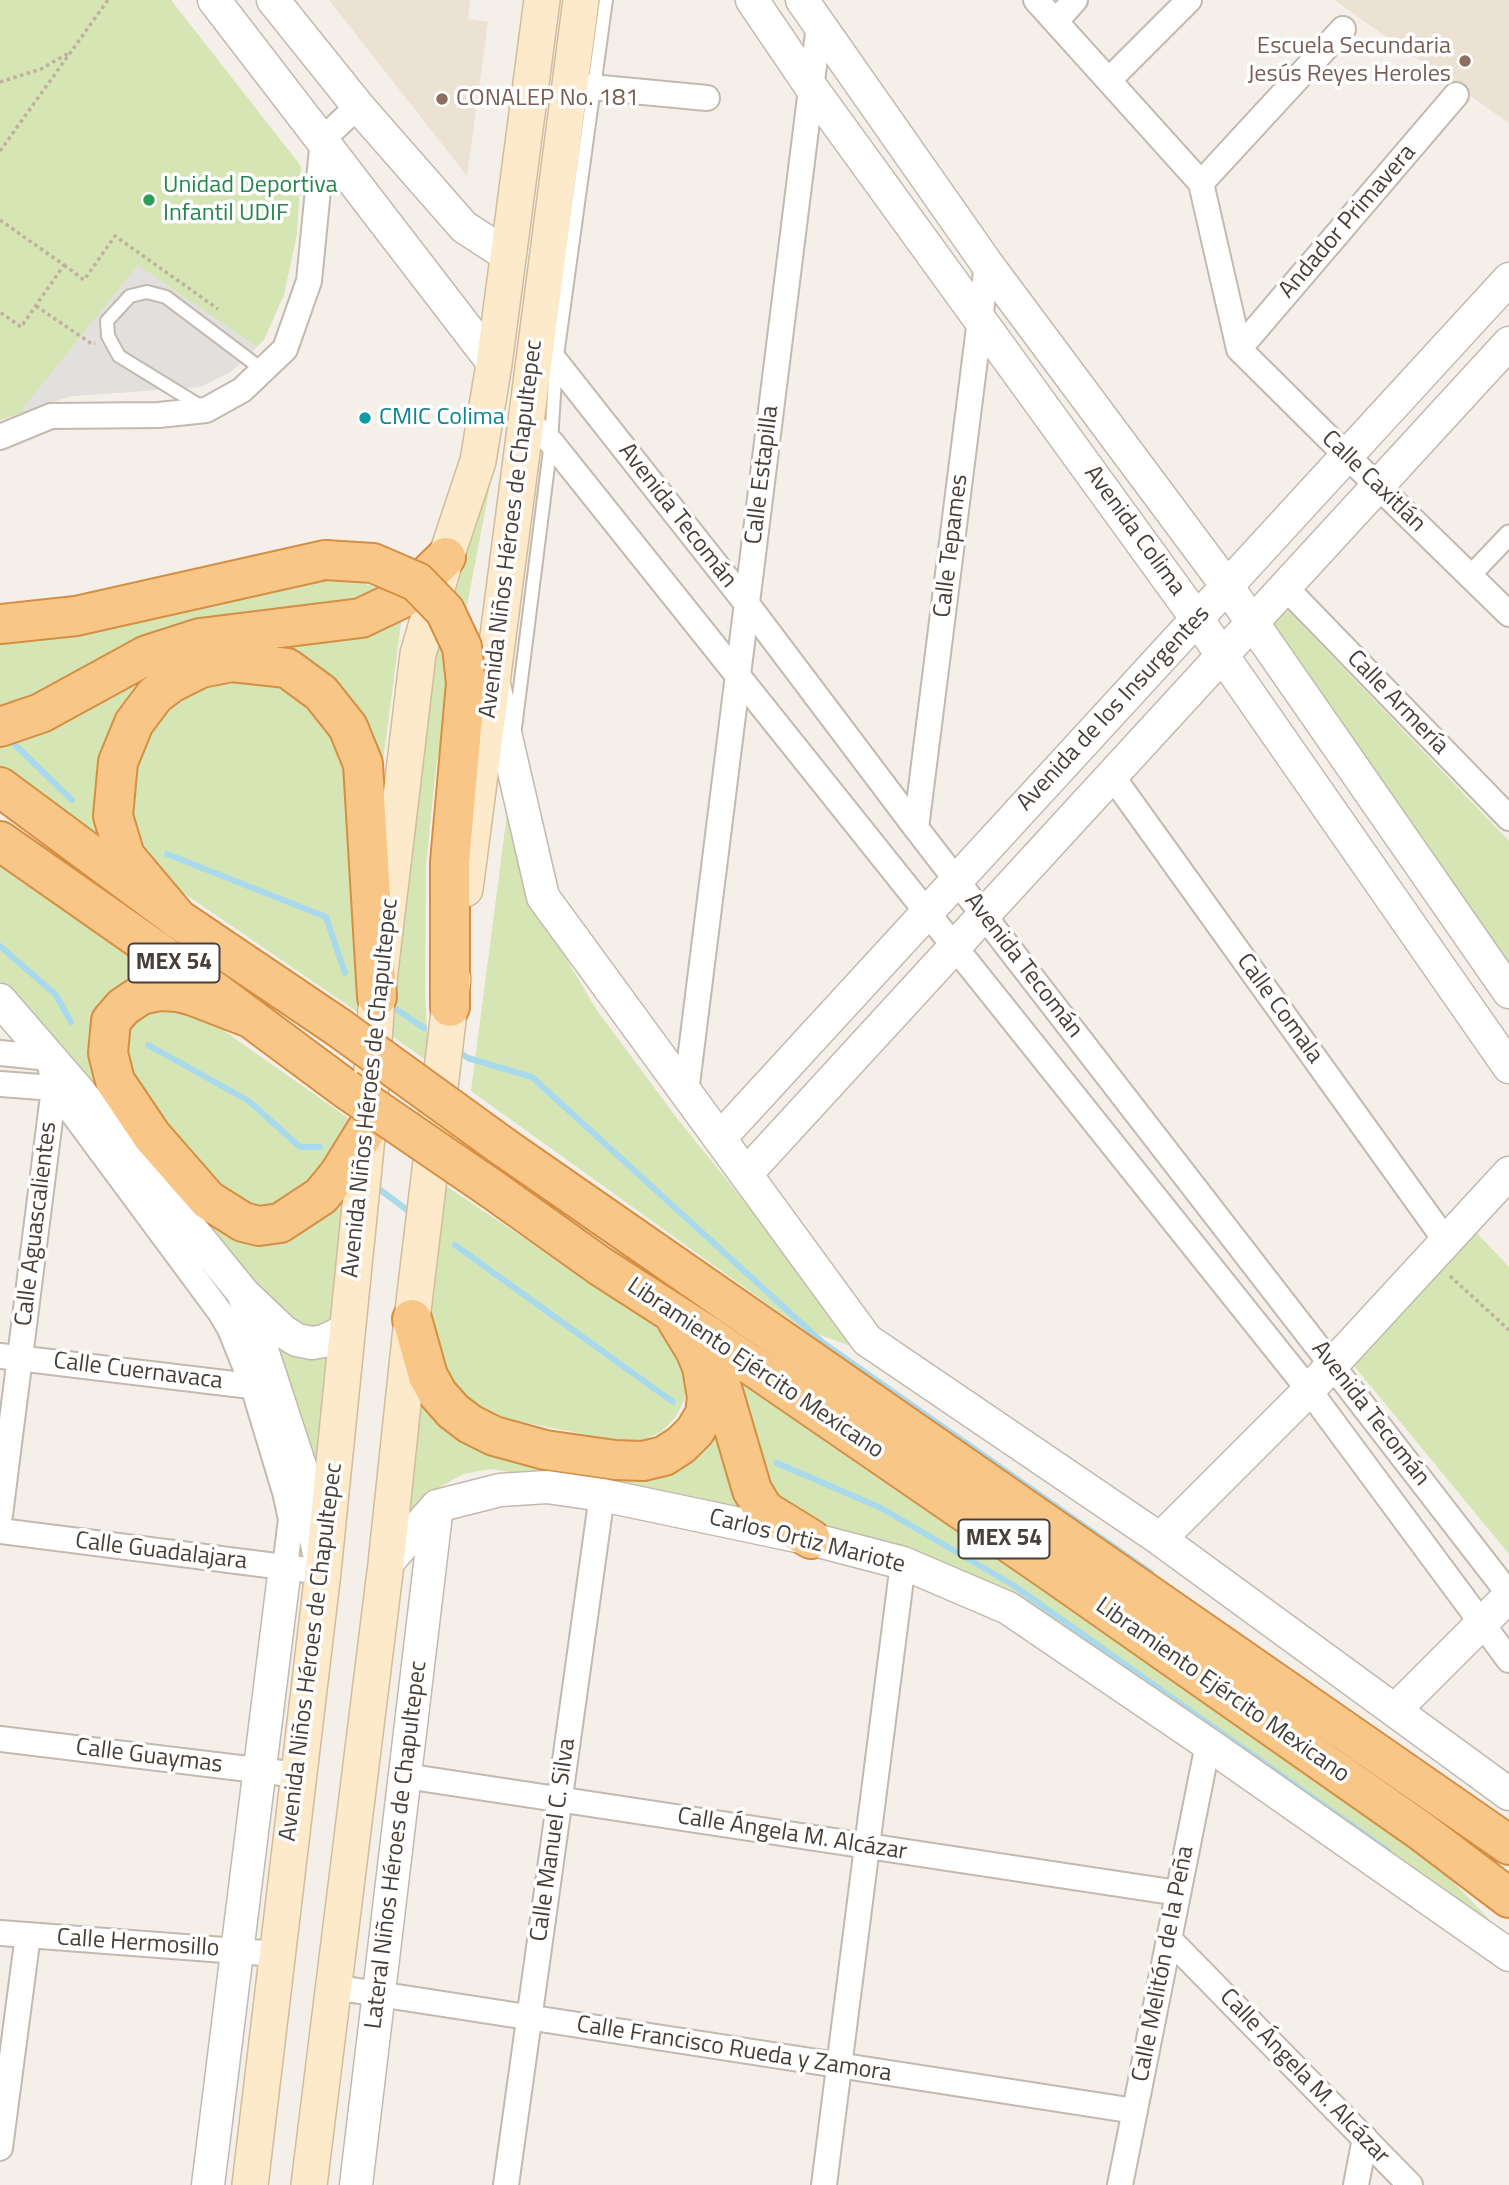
<!DOCTYPE html>
<meta charset="utf-8">
<style>
body{margin:0}
canvas{display:block;background:#f4efe9}
</style>
<canvas width="1509" height="2185"></canvas>
<script>
const g = document.querySelector('canvas').getContext('2d');
g.lineJoin = 'round';
function paint(path, color) { g.fillStyle = color; g.fill(path, 'evenodd'); }
const toPath = rows => new Path2D(rows.map(r => 'M' + r).join(''));
function stroke(path, color, width, dash) { g.strokeStyle = color; g.lineWidth = width; g.lineCap = dash ? 'butt' : 'round'; g.setLineDash(dash || []); g.stroke(path); }
function drawText(font, color, halo, rows, align = 'center') {
  g.font = font + ' "Titillium Web",sans-serif'; g.lineWidth = 7; g.setLineDash([]); g.textBaseline = 'middle'; g.strokeStyle = halo; g.fillStyle = color; for (const [text, x, y, turn = 0] of rows) {
    g.save(); g.translate(x, y); g.rotate((+turn || 0) * Math.PI / 180); g.textAlign = isNaN(turn) ? turn : align; if (halo) g.strokeText(text, 0, 0); g.fillText(text, 0, 0); g.restore();
  }
}
paint(toPath([
 [329,0,470,0,468,19,488,22,467,176],
 [1334,0,1509,0,1509,123]
]), '#ece2d4');
paint(toPath([
 [0,0,171,0,301,166,297,234,284,295,264,340,232,371,200,387,71,396,0,420],
 [493,470,436,767,426,866,425,994,429,1062,386,1032,428,664],
 [312,575,349,578,388,592,0,713,0,630],
 [1280,602,1509,841,1509,975,1261,623],
 [403,607,376,816,358,727,237,654,110,730,102,749,99,773,112,857,0,773,0,741,173,655],
 [240,680,278,688,311,709,335,739,347,775,359,1013,182,892,154,870,134,840,127,767,168,703,202,685],
 [508,806,535,906,596,1009,676,1117,751,1210,856,1348,801,1328,471,1091],
 [0,856,175,982,96,1030,233,1233,351,1171,332,1317,320,1326,308,1327,293,1323,271,1308,0,991],
 [162,1008,179,1008,213,1023,351,1120,326,1167,290,1206,242,1207,135,1098,123,1036,133,1023,146,1013],
 [446,1186,644,1318,676,1344,688,1381,684,1401,675,1418,661,1432,643,1440,624,1442,496,1417,456,1393,430,1336,429,1311],
 [1474,1230,1509,1267,1509,1554,1350,1361],
 [267,1337,327,1351,319,1450,314,1459,309,1459],
 [723,1361,1407,1834,1509,1940,1015,1594,806,1524,768,1496],
 [418,1383,632,1475,713,1392,743,1509,491,1469,463,1474,438,1488,405,1526]
]), '#d5e6b4');
paint(toPath([
 [138,265,257,347,232,371,200,387,71,396,20,412]
]), '#e2e0de');
stroke(toPath([
 [13,743,72,800],
 [167,854,326,917,345,973],
 [0,946,56,995,71,1022],
 [396,1009,424,1028],
 [148,1045,249,1101,300,1147,320,1147],
 [459,1052,468,1058,532,1077,822,1342,1151,1573],
 [375,1186,414,1215],
 [455,1245,673,1402],
 [777,1463,881,1508,1013,1585,1388,1851]
]), '#a9d9ed', 6);
const service = toPath([
 [202,407,119,356,108,336,107,321,130,296,147,292,166,297,263,370],
 [515,728,551,442,556,363,606,0]
]);
const pedestrian = toPath([
 [1470,576,1509,535]
]);
const minor = toPath([
 [1036,0,1201,183,1239,349],
 [1056,21,1075,0],
 [1109,80,1189,0],
 [570,85,707,98],
 [1201,183,1343,29],
 [537,338,747,604,916,828,1509,1594],
 [1239,349,1347,456,1509,614],
 [1239,349,1456,95],
 [526,419,551,442,1309,1390,1509,1660],
 [0,437,51,416,159,415,206,410,242,390,285,349,309,281,323,139,358,106],
 [1285,587,1509,818],
 [1112,776,1446,1241],
 [916,828,987,264],
 [0,1053,49,1058,54,1088,0,1515],
 [0,1084,54,1088,220,1312,230,1329,253,1386,285,1492,291,1519,285,1567],
 [686,1092,819,25],
 [0,1356,267,1388],
 [0,1531,323,1572],
 [0,1739,298,1775],
 [405,1776,1178,1893],
 [0,1933,277,1954],
 [1169,1939,1410,2185],
 [333,1987,1135,2111],
 [0,2148,28,1935],
 [506,2185,602,1495],
 [824,2185,903,1563],
 [1120,2185,1208,1744],
 [1356,2185,1365,2138]
]);
const tertiary = toPath([
 [214,0,494,364],
 [273,0,358,106,464,227,507,255],
 [752,0,811,87,1197,619,1509,1067],
 [802,0,987,264,1227,586,1509,992],
 [494,685,543,897,867,1340,1160,1539,1509,1794],
 [0,1000,77,1089,244,1294,284,1332,297,1340,312,1343,324,1341,347,1330],
 [720,1138,1509,279],
 [746,1174,1509,343],
 [245,1298,301,1469,320,1558],
 [1160,1539,1309,1390,1509,1173],
 [386,1564,437,1506,500,1490,547,1487,602,1495,811,1539,903,1563,1008,1608,1208,1744,1509,1955],
 [1395,1710,1509,1596],
 [208,2185,285,1567],
 [356,2185,437,1506]
]);
const secondary = toPath([
 [465,889,581,0],
 [250,2185,323,1572,368,1127,377,997,418,654,446,557,478,461,494,364,542,0],
 [309,2185,386,1564,412,1319,453,979]
]);
const trunk = toPath([
 [0,624,76,616,325,560],
 [0,727,41,713,147,655,200,638,361,618,405,597,446,557],
 [0,787,178,919,338,1027],
 [0,841,214,991,346,1089],
 [178,919,125,856,113,816,118,762,134,723,155,695,171,683,201,668,232,662,287,668,321,693,348,727,363,764,377,997],
 [450,1007,450,862,466,683],
 [250,1018,193,996,178,992,160,991,141,995,123,1007,111,1021,108,1053,115,1081,152,1136,208,1200,243,1222,259,1226,280,1223,321,1196,339,1174,368,1127],
 [505,1148,1509,1845],
 [492,1189,600,1266,707,1335,1049,1570,1421,1831,1509,1898],
 [412,1319,428,1376,438,1394,453,1411,470,1424,494,1436,545,1450,615,1460,643,1461,664,1456,681,1445,695,1431,705,1414,707,1397,702,1367,695,1350,676,1319],
 [717,1371,752,1490,764,1510,811,1539]
]);
stroke(service, '#c2b9af', 16);
stroke(pedestrian, '#c2b9af', 23);
stroke(minor, '#c2b9af', 28);
stroke(tertiary, '#c2b9af', 35);
stroke(secondary, '#d1bc9b', 38);
stroke(trunk, '#d58e42', 42);
stroke(toPath([
 [0,82,41,69,69,53],
 [0,151,108,0],
 [0,220,64,265,21,327,0,312],
 [64,265,84,280,115,236,218,309],
 [36,306,92,344,95,343],
 [1450,1276,1509,1330]
]), '#c0b09e', 3.5, [3.5, 3.5]);
stroke(service, '#fff', 12);
stroke(pedestrian, '#fff', 19);
stroke(minor, '#fff', 24);
stroke(tertiary, '#fff', 32);
stroke(secondary, '#fceacb', 35);
stroke(trunk, '#f8c788', 38);
const trunkBridge = toPath([
 [325,560,373,563,417,582,445,611,462,647,466,683],
 [338,1027,505,1148],
 [346,1089,492,1189]
]);
stroke(trunkBridge, '#d58e42', 42, []);
stroke(trunkBridge, '#f8c788', 38);
for (const [x, y, r, color] of [
 [1465,61,7,"#8d6e63"],
 [442,99,7,"#8d6e63"],
 [149,200,7,"#2e9e5b"],
 [365,418,7,"#0f9aa8"]
]) { const dot = new Path2D(); dot.arc(x, y, r, 0, 2 * Math.PI); g.fillStyle = color; g.fill(dot); stroke(dot, '#fff', 2.5); }
for (const [x, y, w] of [
 [174,963,91],
 [1004,1539,91]
]) { const box = new Path2D(); box.roundRect(x - w / 2, y - 19.5, w, 39, 5); g.fillStyle = '#fff'; g.fill(box); stroke(box, '#473f38', 2); }
drawText('bold 23px', '#473f38', null, [
 ["MEX 54",174,963],
 ["MEX 54",1004,1539]
]);
drawText('24px', '#785e54', '#fff', [
 ["Escuela Secundaria",1451,47],
 ["Jesús Reyes Heroles",1451,75],
 ["CONALEP No. 181",456,99,"left"]
], 'right');
drawText('24px', '#27864d', '#fff', [
 ["Unidad Deportiva",163,186],
 ["Infantil UDIF",163,214]
], 'left');
drawText('24px', '#473f38', '#fff', [
 ["Andador Primavera",1348,222,-49],
 ["Calle Estapilla",763,475,-83],
 ["Calle Caxitlán",1373,482,44],
 ["Avenida Tecomán",677,516,52],
 ["Avenida Niños Héroes de Chapultepec",512,529,-83],
 ["Avenida Colima",1134,531,54],
 ["Calle Tepames",952,546,-83],
 ["Calle Armería",1397,703,46],
 ["Avenida de los Insurgentes",1114,709,-47],
 ["Avenida Tecomán",1023,966,52],
 ["Calle Comala",1279,1009,54],
 ["Avenida Niños Héroes de Chapultepec",371,1088,-84],
 ["Calle Aguascalientes",37,1224,-83],
 ["Libramiento Ejército Mexicano",755,1369,34],
 ["Calle Cuernavaca",138,1372,7],
 ["Avenida Tecomán",1370,1414,52],
 ["Carlos Ortiz Mariote",807,1542,14],
 ["Calle Guadalajara",161,1552,7],
 ["Avenida Niños Héroes de Chapultepec",312,1652,-83],
 ["Libramiento Ejército Mexicano",1222,1691,35],
 ["Calle Guaymas",149,1757,7],
 ["Calle Ángela M. Alcázar",792,1835,9],
 ["Calle Manuel C. Silva",554,1840,-82],
 ["Lateral Niños Héroes de Chapultepec",397,1845,-83],
 ["Calle Hermosillo",138,1944,4],
 ["Calle Melitón de la Peña",1164,1964,-79],
 ["Calle Francisco Rueda y Zamora",734,2050,9],
 ["Calle Ángela M. Alcázar",1304,2077,46]
]);
drawText('24px', '#0d838f', '#fff', [
 ["CMIC Colima",379,418]
], 'left');
</script>
